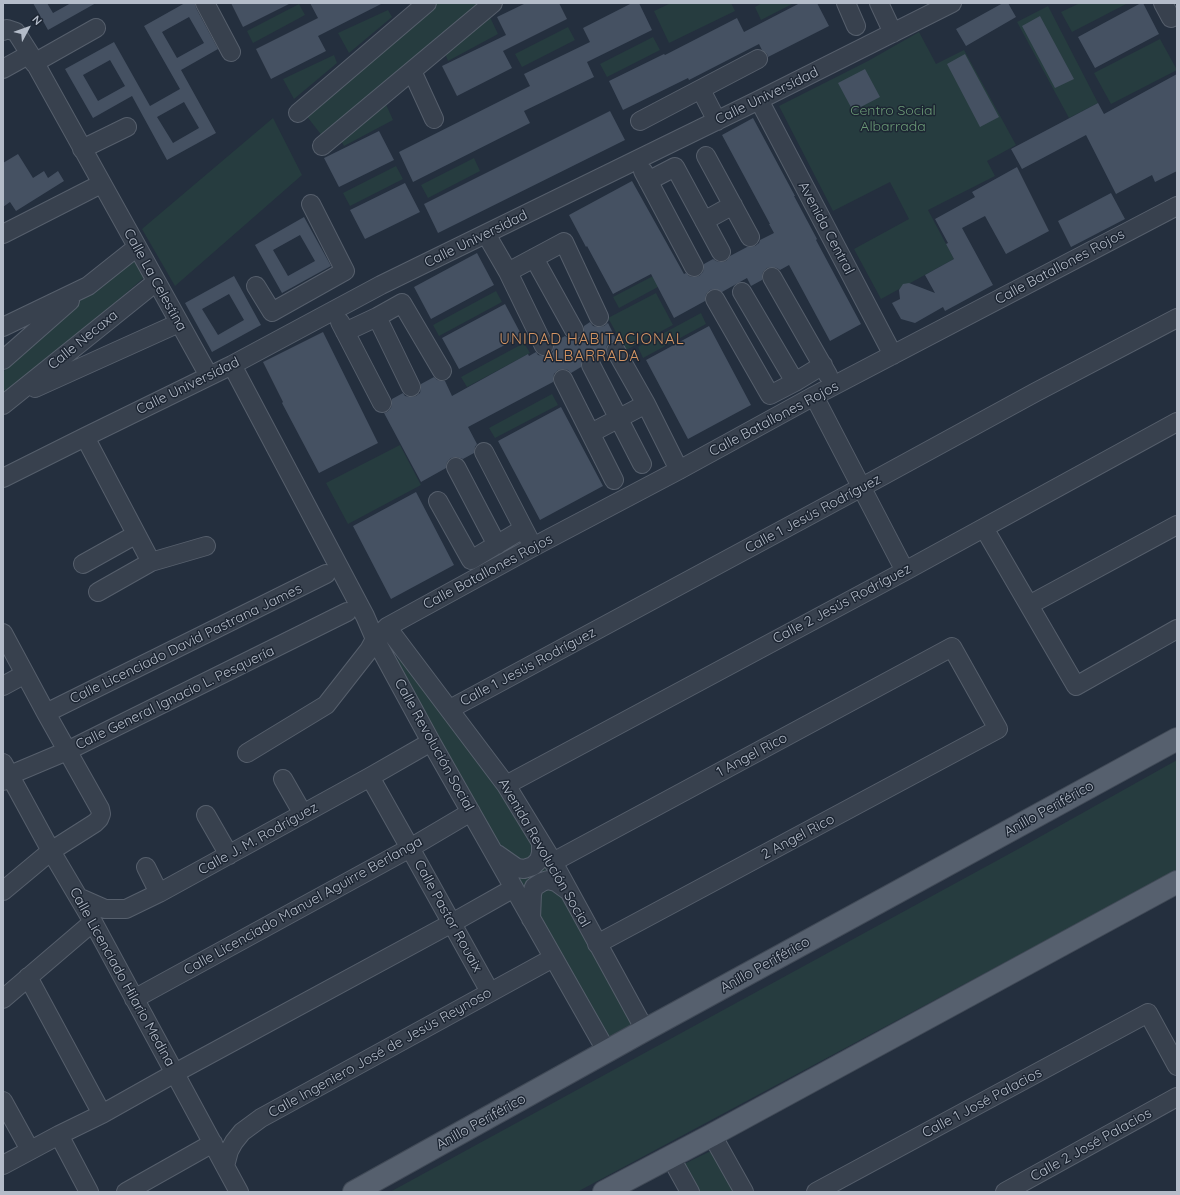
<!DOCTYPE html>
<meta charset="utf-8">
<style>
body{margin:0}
#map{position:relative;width:1180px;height:1195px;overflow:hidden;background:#242f3e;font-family:Quicksand,sans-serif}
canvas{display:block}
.frame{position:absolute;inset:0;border:4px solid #b4bcc9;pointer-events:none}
.north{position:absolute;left:8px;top:8px;width:40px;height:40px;-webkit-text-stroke:3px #1d2633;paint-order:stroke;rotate:49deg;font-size:11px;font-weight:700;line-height:16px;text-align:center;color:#b4bcc9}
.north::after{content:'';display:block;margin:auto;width:14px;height:18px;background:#b4bcc9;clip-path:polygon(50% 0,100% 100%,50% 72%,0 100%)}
</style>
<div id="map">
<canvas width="1180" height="1195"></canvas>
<div class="frame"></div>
<div class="north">N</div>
</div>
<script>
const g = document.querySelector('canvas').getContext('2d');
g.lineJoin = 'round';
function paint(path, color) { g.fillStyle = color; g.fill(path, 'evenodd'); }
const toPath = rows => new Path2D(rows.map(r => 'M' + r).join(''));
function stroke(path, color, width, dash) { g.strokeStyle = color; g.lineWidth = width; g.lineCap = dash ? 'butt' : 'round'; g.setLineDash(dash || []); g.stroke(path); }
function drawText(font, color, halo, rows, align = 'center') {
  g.font = font + ' Quicksand,sans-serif'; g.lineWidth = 3; g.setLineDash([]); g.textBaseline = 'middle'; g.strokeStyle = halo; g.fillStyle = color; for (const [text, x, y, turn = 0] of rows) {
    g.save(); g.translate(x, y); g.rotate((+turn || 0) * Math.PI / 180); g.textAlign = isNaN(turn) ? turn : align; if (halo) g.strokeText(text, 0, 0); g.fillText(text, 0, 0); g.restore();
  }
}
paint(toPath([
 [435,3,483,3,323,137,305,114],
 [671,3,731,3,735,11,669,43,654,11],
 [762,3,794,3,761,20,755,7],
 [1080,3,1128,3,1072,32,1061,12],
 [299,4,305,15,253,43,247,31],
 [1048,6,1098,103,1069,118,1017,22],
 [388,10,392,17,349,53,338,33],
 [488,13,498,34,448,61,445,53],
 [568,27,575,40,522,67,515,54],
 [919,32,936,64,964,50,1016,145,987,161,995,176,928,210,954,259,881,299,854,249,909,219,890,182,833,211,779,106,868,61],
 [653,37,660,50,607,77,600,64],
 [1160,39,1177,70,1111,104,1094,73],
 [334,55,337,63,294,99,283,79],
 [384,100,393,120,344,146,340,139],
 [273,118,302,175,175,286,142,229],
 [474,158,480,171,428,198,421,185],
 [396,166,403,179,350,206,343,193],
 [137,256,148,274,3,401,3,372,78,302],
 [676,264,682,274,619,308,613,297],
 [496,291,502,302,439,336,433,325],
 [656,293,673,325,626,350,608,318],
 [701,313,706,324,643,358,638,347],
 [524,343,530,353,467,387,461,377],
 [552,394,558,405,495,438,489,428],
 [400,445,421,485,348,524,326,483],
 [389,651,454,709,645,1020,610,1041],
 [1177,760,1177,870,577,1192,390,1192,1020,848],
 [717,1148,742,1192,698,1192,682,1165]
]), '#263c3f');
paint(toPath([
 [33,3,47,3,53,13,71,3,96,3,48,30],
 [185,3,195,3,196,8,218,49,181,70,216,133,167,160,132,96,93,118,65,69,114,42,150,106,180,89,144,26],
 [189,17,204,43,177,58,162,32],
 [110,60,125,86,98,101,83,75],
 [184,102,199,128,173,143,157,117],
 [231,3,291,3,243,27],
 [310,3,383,3,318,36,326,51,271,79,256,49,318,18],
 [526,3,559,3,567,19,503,51,512,68,457,96,442,66,506,35,497,17],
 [632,3,639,3,652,30,587,62,594,77,524,111,530,123,413,182,399,152,530,86,524,74,590,42,583,28],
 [800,3,817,3,829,26,768,57,767,54,762,50,759,44,689,80,688,78,623,110,609,81,664,54,665,55,737,18,744,32],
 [1003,3,1008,3,1016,17,966,46,956,29],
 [1141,3,1143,3,1159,34,1095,68,1078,37],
 [1040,16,1074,79,1055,88,1022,26],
 [965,54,999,117,980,127,947,64],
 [865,69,880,97,853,111,838,83],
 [1177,74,1177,171,1155,182,1152,175,1116,194,1086,135,1022,169,1011,149,1098,103,1104,114],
 [610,111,625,140,438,233,424,204],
 [753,118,795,196,794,196,817,239,816,240,861,324,830,341,789,265,780,270,777,268,772,267,767,268,763,272,762,277,762,280,751,286,747,278,722,292,715,289,710,290,706,294,705,301,674,318,651,274,613,294,587,246,586,247,569,215,632,181,684,274,686,273,689,276,693,277,699,276,703,272,704,268,704,264,713,259,716,261,720,262,726,261,730,256,747,247,755,246,759,243,760,240,774,233,769,224,770,224,722,135],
 [379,131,394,160,339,187,324,158],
 [18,154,33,178,44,171,48,178,58,171,64,181,16,211,10,202,3,207,3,163],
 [1017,167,1049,231,1006,254,985,216,962,228,993,285,945,311,943,307,915,323,901,319,892,303,900,299,899,290,903,284,909,283,935,293,925,275,954,259,946,244,948,243,935,219,975,197,972,192],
 [405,183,420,212,365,239,350,210],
 [1111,193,1125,219,1071,247,1058,221],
 [304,217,331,266,282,293,255,245],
 [300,235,315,261,288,276,273,250],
 [477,253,494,285,431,319,414,287],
 [234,276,261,325,212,352,185,303],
 [229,294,244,320,218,335,202,309],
 [505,304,522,336,459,369,442,338],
 [590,322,593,326,598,327,604,326,608,323,617,341,611,342,607,345,606,351,606,354,598,358,592,355,586,356,582,360,581,364,581,367,571,373,568,370,564,369,558,370,554,374,553,378,553,382,468,427,477,444,475,447,474,453,463,459,457,457,451,458,447,462,446,468,421,482,384,413,387,412,391,408,392,404,392,399,403,393,405,396,410,397,416,396,420,393,421,388,421,384,434,377,437,380,445,381,452,396,528,354,529,356,536,352,538,355,543,356,549,355,553,352,554,347,554,342,565,336,569,339,573,340,579,339,583,335,584,331,584,326],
 [709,326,751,405,688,439,646,360],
 [323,332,378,443,319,473,282,403,283,402,263,362],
 [561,407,603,486,540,520,498,441],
 [416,492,454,565,391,599,353,526]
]), '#455162');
const minor = toPath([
 [205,3,231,52],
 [846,3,856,26],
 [879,3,893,33],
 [1163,3,1171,18],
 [3,31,7,29,16,32,30,54,209,376],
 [34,63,96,28],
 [3,69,30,54],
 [412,71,434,119],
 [701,90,717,121],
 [759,100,893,355],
 [298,113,427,3],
 [640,121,758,59],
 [322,146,493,3],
 [82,149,127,127],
 [706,156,750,237],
 [643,171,694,267],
 [648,181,675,167,721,252],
 [704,221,733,205],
 [3,234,101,184],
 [486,234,508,272,544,346],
 [534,258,574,330],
 [508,272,564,242,599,317],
 [772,277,828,375],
 [256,286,272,312,345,271,311,204],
 [742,292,795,382],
 [715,299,770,395,795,382,823,365],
 [377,317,411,387],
 [340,322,382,403],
 [3,327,88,286,137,247],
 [345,332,377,317,402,303,442,371],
 [616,351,646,404,679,470],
 [3,360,70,301],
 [232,365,365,616,375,639,431,742,607,1052],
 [591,365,642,464],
 [563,379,614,480],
 [35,388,179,323],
 [814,396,905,571],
 [3,405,156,282],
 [591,433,646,404],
 [85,437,151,562,206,546],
 [484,452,529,539],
 [456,467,497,545],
 [3,478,85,437,232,365,381,285,759,100,952,3],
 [438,501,471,560,523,529],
 [984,528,1076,686,1177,629],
 [83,564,135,535],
 [98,592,151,562],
 [1029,605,1177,525],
 [387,627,506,785,553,862,645,1030],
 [3,633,46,713,100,809,101,814,99,819,95,823,51,851,3,891],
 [3,686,25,674],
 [450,709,862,487,1036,392,1177,318],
 [46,713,326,574],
 [247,753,326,705,369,650,375,639,387,627,533,547,679,470,814,396,1177,206],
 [3,763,51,851,93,922,239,1192],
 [370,777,410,848,490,992],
 [283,779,303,814],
 [3,781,10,775,67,751,347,612],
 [506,785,905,571,1177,422],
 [206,815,229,855],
 [497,854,517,868,524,869,533,866,539,860,541,853,541,843],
 [553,862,952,647,998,729,597,944],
 [146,867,159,893],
 [80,898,105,909,126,909,159,893,370,777,431,742],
 [531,919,532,894,534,887,542,882,548,880,556,882,567,890],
 [28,977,102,1114],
 [3,999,93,922],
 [134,999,410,848,471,812],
 [3,1101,30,1150],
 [59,1135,89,1192],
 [712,1135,744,1192],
 [670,1156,690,1192],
 [3,1165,59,1135,102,1114,175,1073,452,923,514,888],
 [225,1166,229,1151,234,1142,242,1132,261,1118,553,958],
 [126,1192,213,1143],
 [816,1192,1148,1013,1177,1066],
 [1005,1192,1177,1097]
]);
const major = toPath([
 [354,1192,645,1030,1177,739],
 [604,1192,712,1135,1177,882]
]);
stroke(minor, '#565f6c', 20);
stroke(major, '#414a57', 24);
stroke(minor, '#38414e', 18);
stroke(major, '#56606e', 22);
drawText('14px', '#b4bcc9', '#1d2633', [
 ["Calle Universidad",767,96,-26],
 ["Avenida Central",826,228,62],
 ["Calle Universidad",476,239,-26],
 ["Calle Batallones Rojos",1060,267,-28],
 ["Calle La Celestina",155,280,61],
 ["Calle Necaxa",83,340,-39],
 ["Calle Universidad",188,386,-26],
 ["Calle Batallones Rojos",774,419,-28],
 ["Calle 1 Jesús Rodríguez",813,514,-28],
 ["Calle Batallones Rojos",488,572,-28],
 ["Calle 2 Jesús Rodríguez",842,604,-28],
 ["Calle Licenciado David Pastrana James",186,644,-26],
 ["Calle 1 Jesús Rodríguez",528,667,-28],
 ["Calle General Ignacio L. Pesquería",175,698,-26],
 ["Calle Revolución Social",434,745,61],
 ["1 Angel Rico",752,755,-28],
 ["Anillo Periférico",1049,809,-29],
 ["2 Angel Rico",798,837,-28],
 ["Calle J. M. Rodríguez",258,839,-29],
 ["Avenida Revolución Social",544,853,60],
 ["Calle Licenciado Manuel Aguirre Berlanga",303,906,-29],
 ["Calle Pastor Rouaix",448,916,61],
 ["Anillo Periférico",765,965,-29],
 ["Calle Licenciado Hilario Medina",122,977,61],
 ["Calle Ingeniero José de Jesús Reynoso",380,1053,-29],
 ["Calle 1 José Palacios",982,1103,-28],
 ["Anillo Periférico",481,1122,-29],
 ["Calle 2 José Palacios",1091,1145,-29]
]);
drawText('14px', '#6b9a76', '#1d2633', [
 ["Centro Social",893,111],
 ["Albarrada",893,127]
]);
g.letterSpacing = '1px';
drawText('15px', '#d59563', '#1d2633', [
 ["UNIDAD HABITACIONAL",592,339],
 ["ALBARRADA",592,356]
]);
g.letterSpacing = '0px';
</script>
